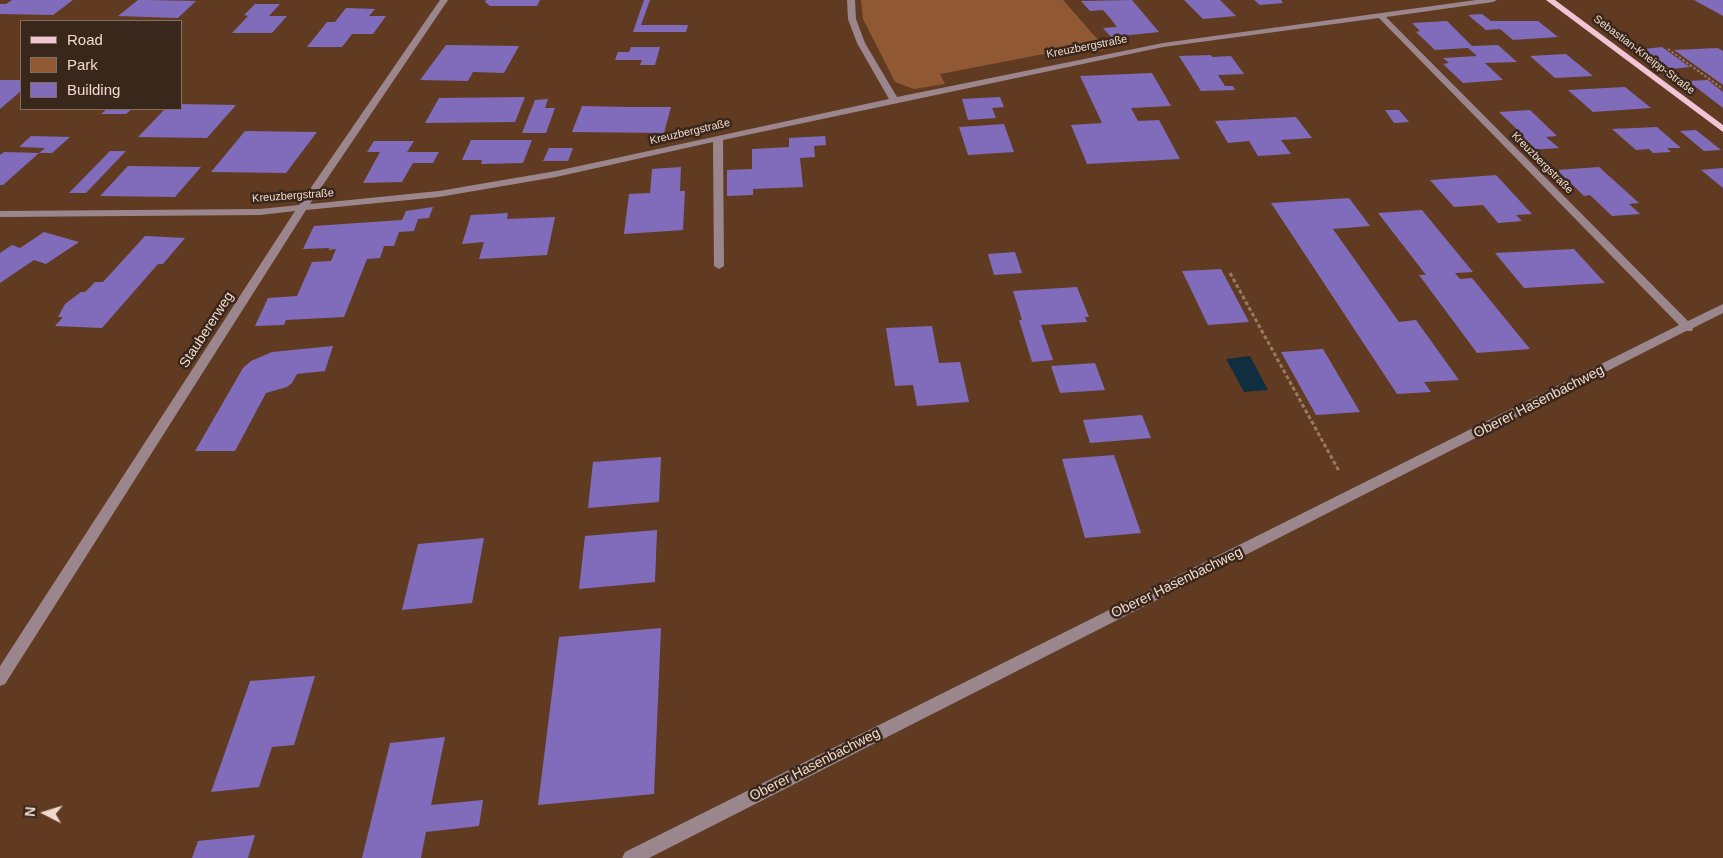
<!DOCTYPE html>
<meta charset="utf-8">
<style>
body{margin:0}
#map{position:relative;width:1723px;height:858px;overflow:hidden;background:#603b22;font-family:Arial,sans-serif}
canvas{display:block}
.legend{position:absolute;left:20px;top:20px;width:162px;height:90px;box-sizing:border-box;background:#39271c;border:1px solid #836f62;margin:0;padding:6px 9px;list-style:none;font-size:15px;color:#f1dacb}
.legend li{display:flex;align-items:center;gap:10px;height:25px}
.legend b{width:25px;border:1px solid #836f62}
.north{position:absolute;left:20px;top:788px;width:50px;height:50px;-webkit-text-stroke:4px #39271c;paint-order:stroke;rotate:275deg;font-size:14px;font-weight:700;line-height:20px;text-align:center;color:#f1dacb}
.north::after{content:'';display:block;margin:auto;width:18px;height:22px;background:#f1dacb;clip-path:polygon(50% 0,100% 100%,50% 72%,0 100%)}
</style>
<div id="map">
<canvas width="1723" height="858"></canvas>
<ul class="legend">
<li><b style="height:6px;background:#f2c5d6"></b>Road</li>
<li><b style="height:14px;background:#905933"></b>Park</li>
<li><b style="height:14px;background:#806cbb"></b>Building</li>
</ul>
<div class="north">N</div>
</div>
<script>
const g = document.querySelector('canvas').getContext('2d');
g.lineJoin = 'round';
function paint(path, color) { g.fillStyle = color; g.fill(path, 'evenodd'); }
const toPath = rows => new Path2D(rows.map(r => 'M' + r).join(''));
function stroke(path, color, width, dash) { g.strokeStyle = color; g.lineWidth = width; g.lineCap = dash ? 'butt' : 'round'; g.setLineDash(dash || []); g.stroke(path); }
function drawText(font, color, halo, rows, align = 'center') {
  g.font = font + ' Arial,sans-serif'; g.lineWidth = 5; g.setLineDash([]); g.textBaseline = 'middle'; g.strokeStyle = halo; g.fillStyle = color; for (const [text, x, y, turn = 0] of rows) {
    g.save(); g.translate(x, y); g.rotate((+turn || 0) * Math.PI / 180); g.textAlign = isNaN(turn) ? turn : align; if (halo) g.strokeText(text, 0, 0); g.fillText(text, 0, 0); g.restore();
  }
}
paint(toPath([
 [861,0,1063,0,1106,49,1099,51,1091,45,940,74,945,84,914,89,895,82,863,19]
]), '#905933');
paint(toPath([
 [1250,356,1268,390,1244,392,1226,359]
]), '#0f2f40');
paint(toPath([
 [12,0,73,0,53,15,0,14,0,4,6,4],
 [138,0,147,0,196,1,178,18,118,16],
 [486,0,540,0,537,6,490,6,485,2],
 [644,0,650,0,641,25,688,25,686,32,633,32],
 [1132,0,1159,32,1111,37,1103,28,1117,27,1110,18,1103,10,1090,11,1081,1],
 [1184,0,1220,0,1236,16,1203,19],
 [1254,0,1281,0,1283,3,1260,5],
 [1694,0,1723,0,1723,16],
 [255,4,280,4,269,16,287,16,272,33,232,33,248,16,244,15],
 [346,8,375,9,369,16,386,16,373,34,352,34,342,47,307,47,327,22,335,22],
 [1482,14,1491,21,1538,21,1558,37,1513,40,1500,29,1486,30,1468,15],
 [1447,21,1472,46,1498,45,1517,62,1485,63,1503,80,1463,83,1443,64,1449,63,1443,58,1477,56,1468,48,1435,50,1416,32,1420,31,1412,23],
 [446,45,519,46,504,73,473,72,468,81,420,80],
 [631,47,660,47,655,65,640,65,642,60,615,60,618,52,629,52],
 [1662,47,1690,67,1671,69,1643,49],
 [1718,48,1723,51,1723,85,1674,50],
 [1566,54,1593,76,1555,78,1530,56],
 [1211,55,1212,57,1231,56,1244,74,1218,75,1225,86,1233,86,1235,90,1201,91,1179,56],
 [1152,73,1171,106,1131,108,1138,121,1159,120,1180,159,1087,164,1071,125,1102,123,1080,76],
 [0,80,21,80,21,91,0,109],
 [1708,80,1723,92,1723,108,1688,81],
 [1625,87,1651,108,1593,112,1568,90],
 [525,97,515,122,425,123,439,98],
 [1000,97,1004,107,992,108,996,118,968,120,962,99],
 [548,99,545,108,555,108,546,133,522,133,535,100],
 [181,104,236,105,207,138,138,137,165,109,181,109],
 [582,106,627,107,671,107,664,133,572,132],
 [107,109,132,109,126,114,101,114],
 [1385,110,1399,110,1409,122,1394,123],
 [1530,110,1557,136,1546,137,1559,148,1531,150,1517,137,1524,136,1499,112],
 [1296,117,1312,138,1281,140,1291,154,1258,156,1249,141,1228,143,1215,121],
 [1004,124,1014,152,968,155,959,127],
 [1657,127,1681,148,1667,148,1671,152,1653,153,1649,149,1636,150,1612,129],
 [1696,130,1721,150,1704,151,1680,131],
 [245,131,317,132,286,173,211,172],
 [31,136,70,137,52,153,39,153,45,148,19,147],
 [825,136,826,145,814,146,815,157,800,158,803,187,753,189,753,195,727,196,727,170,752,169,752,149,789,147,789,138],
 [471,140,532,140,523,163,481,164,482,160,462,160],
 [374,141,414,141,407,152,439,152,433,163,413,163,402,182,363,183,380,152,367,152],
 [549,148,573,148,568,161,543,161],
 [110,151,126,151,86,193,69,193],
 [4,152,39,153,3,185,0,185,0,155],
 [128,166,201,167,175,197,100,196],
 [681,167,680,191,685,191,683,230,624,234,629,194,650,193,652,169],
 [1599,167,1639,203,1629,204,1640,214,1612,216,1590,195,1584,196,1557,170],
 [1723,168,1723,188,1701,170],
 [1496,175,1532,214,1516,215,1522,221,1498,223,1483,205,1454,207,1430,180],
 [1349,198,1370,226,1333,229,1399,322,1416,320,1459,380,1424,382,1431,392,1397,394,1271,203],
 [433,207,429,218,418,219,414,231,399,232,394,246,384,246,380,258,367,259,344,317,286,320,284,325,255,326,268,298,297,296,312,262,331,261,336,249,328,250,330,248,303,249,314,226,402,220,406,211],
 [1422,210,1473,272,1455,273,1460,279,1472,278,1530,349,1477,353,1419,275,1426,275,1378,213],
 [508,213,507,219,555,217,547,255,479,259,484,242,462,244,471,215],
 [44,232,79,242,46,264,34,260,0,283,0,253,12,245,20,248],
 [145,236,185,238,163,264,158,264,102,328,55,326,63,317,58,317,65,304,81,292,85,292,95,282,103,282],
 [1574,249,1605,283,1524,288,1495,253],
 [1015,252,1022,273,994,275,988,254],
 [1221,269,1249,322,1208,325,1182,271],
 [1077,287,1089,317,1085,317,1087,322,1041,325,1053,360,1032,362,1019,320,1022,320,1013,291],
 [932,326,939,363,960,362,969,402,917,406,913,385,895,386,886,328],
 [333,346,325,371,297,374,292,383,287,387,266,393,235,451,195,451,243,368,251,361,272,352],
 [1323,349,1360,412,1316,415,1281,352],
 [1095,363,1105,390,1060,393,1051,366],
 [1142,415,1151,438,1090,443,1083,420],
 [1114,455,1141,533,1085,538,1062,459],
 [661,457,659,502,588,508,593,462],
 [657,530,655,582,579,589,585,536],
 [484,538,472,603,402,610,418,544],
 [661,628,654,794,538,805,559,637],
 [315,676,294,745,272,747,259,787,211,792,250,681],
 [445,737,431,805,483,800,479,826,426,832,421,858,362,858,390,743],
 [255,835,248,858,192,858,198,841]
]), '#806cbb');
stroke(toPath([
 [1668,49,1723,89]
]), '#987964', 2, [2.5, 2]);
stroke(toPath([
 [1230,273,1339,471]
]), '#987964', 3, [4, 2.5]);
paint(toPath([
 [440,0,448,0,310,204,439,191,556,171,889,99,857,43,848,19,847,0,855,0,856,19,865,43,897,97,1163,43,1476,0,1497,0,1493,2,1386,17,1688,321,1723,304,1723,313,1693,328,1692,331,1686,331,649,858,622,858,625,852,1679,325,1379,18,1163,47,723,140,724,266,719,269,714,266,713,142,556,177,439,197,306,210,5,684,0,686,0,666,295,211,260,215,0,217,0,211,260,209,299,205,440,0]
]), '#9c868e');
paint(toPath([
 [1546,0,1555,0,1723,125,1723,132,1546,0]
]), '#f2c5d6');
drawText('11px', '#f1dacb', '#39271c', [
 ["Kreuzbergstraße",1087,47,-11],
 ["Sebastian-Kneipp-Straße",1644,55,37],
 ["Kreuzbergstraße",690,132,-13],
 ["Kreuzbergstraße",1542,163,45],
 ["Kreuzbergstraße",293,196,-4]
]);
drawText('14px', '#f1dacb', '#39271c', [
 ["Staubererweg",207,330,-57],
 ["Oberer Hasenbachweg",1539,402,-27],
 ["Oberer Hasenbachweg",1177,583,-26],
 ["Oberer Hasenbachweg",815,765,-27]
]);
</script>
